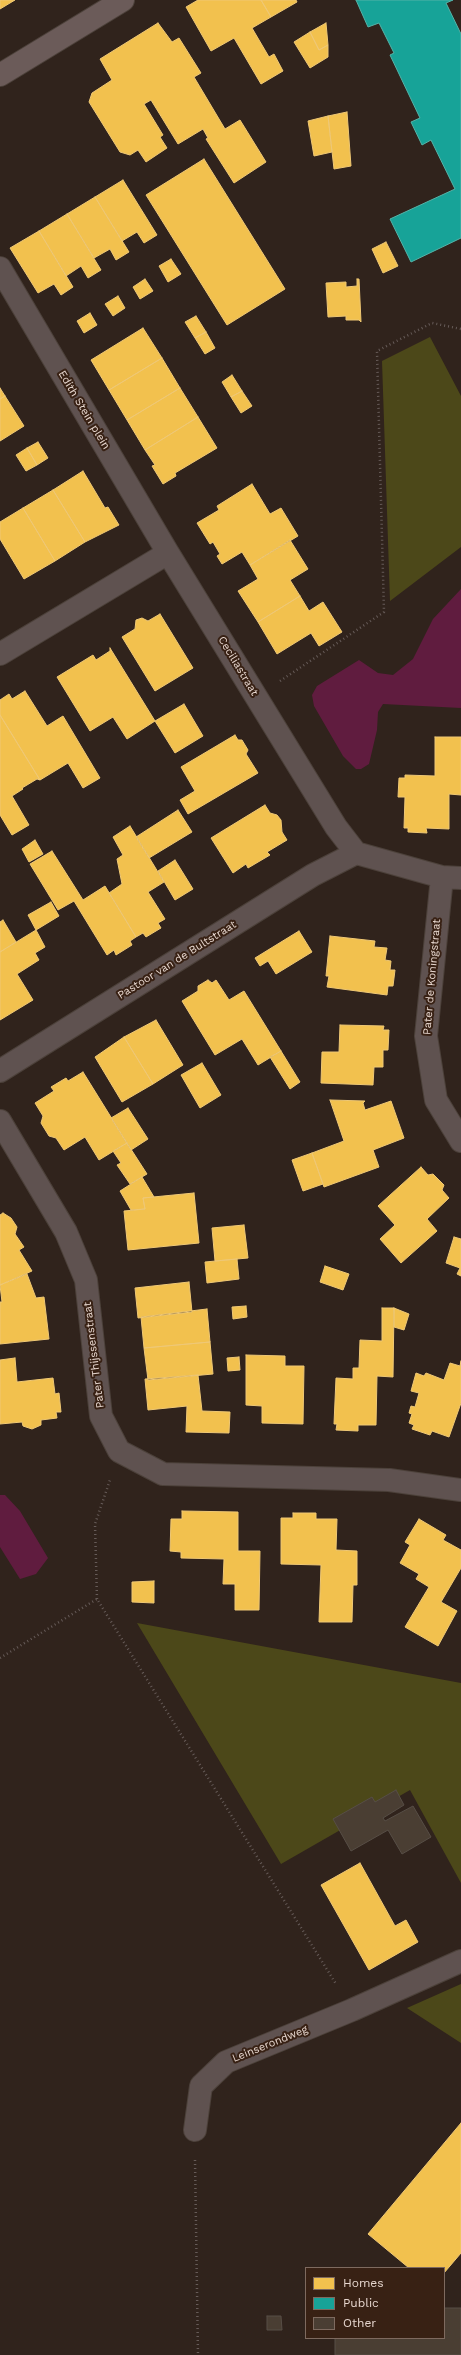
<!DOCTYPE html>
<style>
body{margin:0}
#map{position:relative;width:461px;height:2355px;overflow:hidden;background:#30231c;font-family:"Work Sans",sans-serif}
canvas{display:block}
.legend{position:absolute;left:305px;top:2267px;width:140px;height:72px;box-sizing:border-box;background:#382114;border:1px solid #7e6a5f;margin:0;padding:5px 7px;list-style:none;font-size:12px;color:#e7d7cf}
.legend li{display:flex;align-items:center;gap:8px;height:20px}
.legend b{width:20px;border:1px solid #7e6a5f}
</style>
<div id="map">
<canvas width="461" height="2355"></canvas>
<ul class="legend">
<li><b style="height:11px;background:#f2c14e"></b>Homes</li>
<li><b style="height:11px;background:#17a398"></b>Public</li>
<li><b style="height:11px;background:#4a3e33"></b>Other</li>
</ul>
</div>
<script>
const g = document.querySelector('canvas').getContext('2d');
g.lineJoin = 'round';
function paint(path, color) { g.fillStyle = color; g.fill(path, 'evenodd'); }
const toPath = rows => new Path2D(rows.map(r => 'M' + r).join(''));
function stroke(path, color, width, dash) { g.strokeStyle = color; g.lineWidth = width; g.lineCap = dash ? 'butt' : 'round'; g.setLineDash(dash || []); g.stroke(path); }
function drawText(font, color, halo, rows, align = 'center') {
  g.font = font + ' "Work Sans",sans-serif'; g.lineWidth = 4; g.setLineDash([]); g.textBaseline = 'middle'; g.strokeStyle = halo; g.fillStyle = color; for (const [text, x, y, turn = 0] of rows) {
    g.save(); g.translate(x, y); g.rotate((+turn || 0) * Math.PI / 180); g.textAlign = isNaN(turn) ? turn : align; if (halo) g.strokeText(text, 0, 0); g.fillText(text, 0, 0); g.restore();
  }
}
paint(toPath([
 [430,337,461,396,461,547,390,601,382,361],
 [137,1623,461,1683,461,1883,410,1790,281,1864],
 [461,1984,461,2043,407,2008]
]), '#4c4819');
paint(toPath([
 [461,589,461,708,383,704,378,712,377,730,369,764,361,769,356,769,343,756,314,706,312,695,317,686,359,660,378,673,393,675,413,659,433,619],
 [0,1495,5,1495,20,1511,48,1558,36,1574,20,1579,0,1547]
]), '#601c3f');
const homes = toPath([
 [0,0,15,0,0,9,0,0],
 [198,0,261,0,271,17,252,28,269,57,274,54,283,71,261,84,234,38,211,51,186,7,198,0],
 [261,0,296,0,297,2,271,17,261,0],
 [158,23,172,42,179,38,201,73,194,77,225,129,240,120,266,162,234,183,206,139,208,138,203,129,178,144,151,100,144,104,163,135,160,137,167,148,146,162,138,150,130,155,120,152,89,102,92,93,112,80,100,59,158,23],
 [326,23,328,45,319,50,310,32,326,23],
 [310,32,319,50,328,45,328,57,310,68,294,42,310,32],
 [347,112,351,166,334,169,328,116,347,112],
 [328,116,332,152,314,156,308,121,328,116],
 [204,159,285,289,227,325,146,195,204,159],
 [123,180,157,235,144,243,137,232,122,241,95,197,123,180],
 [95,197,129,252,116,260,110,249,94,258,67,214,95,197],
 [67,214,101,270,88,278,81,266,66,276,39,231,67,214],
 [39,231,73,287,61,295,54,284,38,293,10,248,39,231],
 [386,242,398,266,383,273,372,249,386,242],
 [171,259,181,274,168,282,159,266,171,259],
 [145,279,153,291,140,299,133,287,145,279],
 [357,279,359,279,361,322,359,320,346,320,346,316,328,317,326,283,346,282,346,287,357,286,357,279],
 [118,296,125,308,113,316,105,304,118,296],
 [90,313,97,325,84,333,77,321,90,313],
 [196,316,206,332,195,338,185,322,196,316],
 [143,328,162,358,109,390,91,360,143,328],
 [206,332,215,348,205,354,195,338,206,332],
 [162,358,180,388,127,420,109,390,162,358],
 [232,375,242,391,231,397,222,382,232,375],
 [0,388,5,396,0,399,0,388],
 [180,388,198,417,145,450,127,420,180,388],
 [242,391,252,406,241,413,231,397,242,391],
 [5,396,24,426,0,441,0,399,5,396],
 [198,417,217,448,175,473,176,476,163,484,152,466,155,465,145,450,198,417],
 [38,442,48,458,37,465,27,448,38,442],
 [27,448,37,465,26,471,16,455,27,448],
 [83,471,105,508,108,507,119,525,85,542,53,490,83,471],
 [252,484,270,514,281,508,298,536,250,565,242,552,222,564,217,556,220,554,213,542,210,544,197,523,219,510,217,506,252,484],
 [53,490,85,542,55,561,23,508,53,490],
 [23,508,55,561,24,579,0,539,0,522,23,508],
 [290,540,308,569,290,580,300,596,258,622,238,591,258,579,250,565,290,540],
 [300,596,309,611,323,602,342,632,319,646,311,633,277,654,258,622,300,596],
 [160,614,193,668,155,691,122,637,135,629,136,620,142,618,148,621,160,614],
 [110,648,155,721,127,739,113,717,90,731,57,677,93,655,96,660,110,651,110,648],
 [25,691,47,726,63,716,100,778,83,788,68,763,40,780,0,715,0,700,9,694,12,699,25,691],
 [184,704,203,736,175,753,155,721,184,704],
 [0,715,40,780,37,779,22,788,23,789,12,796,29,825,12,835,0,815,0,715],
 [235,735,238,740,242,740,248,750,246,754,258,773,188,814,180,800,195,791,181,767,235,735],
 [435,737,461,737,461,795,449,794,449,829,426,828,427,833,408,832,408,828,404,828,405,797,398,797,399,778,405,778,405,775,435,776,435,737],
 [265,805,270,813,277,815,281,820,282,832,287,840,267,852,270,855,248,868,246,864,233,873,211,838,265,805],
 [178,810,192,832,149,858,136,837,178,810],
 [130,826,164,882,148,892,165,919,158,923,161,928,146,937,143,933,136,937,109,893,122,884,117,859,123,855,113,837,130,826],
 [35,840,43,854,29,862,22,849,35,840],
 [52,851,83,900,105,886,136,937,130,941,132,945,116,955,114,950,107,955,74,901,58,910,30,864,52,851],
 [175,860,193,889,175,900,158,871,175,860],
 [51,902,59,916,36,930,28,915,51,902],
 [3,920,16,942,0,952,0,922,3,920],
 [36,930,45,947,35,953,39,960,17,974,33,1000,0,1020,0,952,36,930],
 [299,931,312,952,276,974,268,961,260,966,255,958,299,931],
 [330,936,375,941,374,947,387,948,385,960,391,961,390,970,395,970,393,986,388,986,387,995,327,987,329,976,326,976,330,936],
 [208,980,212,983,216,980,229,1000,244,991,281,1051,258,1065,242,1039,215,1055,182,1001,198,991,198,986,208,980],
 [156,1020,183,1065,153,1084,124,1037,156,1020],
 [340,1025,384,1026,383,1030,389,1030,388,1050,383,1050,383,1067,374,1067,373,1085,321,1083,322,1052,339,1052,340,1025],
 [124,1037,153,1084,122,1102,95,1057,124,1037],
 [281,1051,300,1082,290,1089,270,1057,281,1051],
 [202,1063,221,1095,200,1108,181,1075,202,1063],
 [83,1072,127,1143,99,1160,85,1137,64,1150,56,1138,49,1136,41,1123,43,1116,35,1103,54,1091,51,1087,66,1078,68,1081,83,1072],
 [330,1100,365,1101,363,1103,365,1110,391,1101,404,1138,373,1150,379,1167,324,1187,312,1153,344,1141,330,1100],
 [128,1108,148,1139,131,1150,111,1118,128,1108],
 [127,1143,147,1174,130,1184,117,1165,121,1163,113,1151,127,1143],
 [312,1153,323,1184,303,1191,292,1160,312,1153],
 [421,1167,428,1175,433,1174,444,1185,442,1190,449,1198,427,1219,437,1231,401,1263,380,1239,395,1225,378,1206,421,1167],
 [142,1177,154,1197,143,1198,145,1209,131,1210,120,1191,142,1177],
 [194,1193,199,1243,128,1250,124,1211,145,1209,143,1198,194,1193],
 [3,1213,11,1218,17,1227,15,1234,24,1247,19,1250,32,1271,0,1285,0,1215,3,1213],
 [244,1225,248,1258,215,1261,212,1228,244,1225],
 [454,1237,461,1239,461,1276,457,1274,460,1268,446,1263,454,1237],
 [237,1259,239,1279,207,1283,205,1262,237,1259],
 [325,1266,349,1274,343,1290,320,1282,325,1266],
 [27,1274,36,1298,44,1297,49,1339,0,1344,0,1302,2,1302,0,1285,27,1274],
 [189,1282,192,1312,138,1318,135,1288,189,1282],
 [246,1306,247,1317,233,1319,232,1307,246,1306],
 [382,1308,394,1308,393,1377,377,1376,376,1425,358,1425,358,1431,336,1430,337,1424,334,1424,336,1378,353,1379,353,1368,359,1368,360,1340,382,1341,382,1308],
 [394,1308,409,1314,404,1330,394,1327,394,1308],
 [207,1309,210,1342,144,1348,141,1317,207,1309],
 [210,1342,213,1374,148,1380,144,1348,210,1342],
 [246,1355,285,1356,285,1366,304,1366,303,1424,262,1423,262,1406,246,1405,246,1355],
 [239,1357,240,1370,228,1371,227,1358,239,1357],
 [15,1358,17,1382,53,1378,55,1394,59,1393,61,1412,56,1412,57,1418,41,1420,41,1425,32,1429,23,1426,22,1422,0,1424,0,1360,15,1358],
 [461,1361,461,1403,449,1437,432,1431,430,1435,412,1429,414,1425,409,1423,412,1414,409,1413,411,1406,415,1407,419,1393,411,1391,416,1373,424,1376,426,1373,444,1380,450,1363,460,1366,461,1361],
 [198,1375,202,1411,230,1412,229,1433,186,1432,187,1406,148,1410,145,1379,198,1375],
 [182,1511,238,1512,238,1551,260,1551,259,1610,235,1610,235,1584,223,1584,224,1559,181,1558,181,1552,170,1551,171,1519,182,1519,182,1511],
 [293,1513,316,1513,316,1519,337,1519,336,1550,357,1551,357,1585,353,1585,352,1622,319,1622,321,1565,281,1564,281,1518,293,1518,293,1513],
 [419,1519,446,1535,443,1540,461,1550,461,1568,441,1602,457,1611,438,1646,405,1627,429,1587,416,1579,419,1574,400,1563,410,1545,405,1542,419,1519],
 [154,1581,154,1603,132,1602,132,1582,154,1581],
 [360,1863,395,1926,406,1920,418,1942,369,1970,321,1885,360,1863],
 [461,2123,461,2253,444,2273,444,2268,409,2268,368,2234,461,2123]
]);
paint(homes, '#f2c14e');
stroke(homes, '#efc875', 1);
const public = toPath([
 [356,0,453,0,446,3,461,34,461,238,411,262,390,219,455,189,431,140,422,145,411,122,420,118,390,55,394,53,379,23,368,27,356,0]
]);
paint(public, '#17a398');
stroke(public, '#55b3a8', 1);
const building = toPath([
 [396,1790,404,1805,383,1818,385,1821,413,1806,431,1837,402,1854,388,1830,351,1851,333,1819,372,1797,375,1802,396,1790],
 [444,2308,461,2308,461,2355,335,2355,335,2338,444,2338,444,2308],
 [267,2316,281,2316,282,2330,267,2330,267,2316]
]);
paint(building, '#4a3e33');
stroke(building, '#574e46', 1);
const street = toPath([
 [0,268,168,553],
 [0,654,168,553,336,827,356,853,442,877,461,878],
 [442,877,426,1036,436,1100,461,1141],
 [0,1071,313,875,356,853],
 [0,1121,66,1232,86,1280,101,1416,119,1451,163,1474,389,1480,461,1490],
 [195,2130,201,2086,226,2062,352,2010,461,1961]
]);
const secondary = toPath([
 [0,75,123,0]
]);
stroke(street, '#4c413a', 24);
stroke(secondary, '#4c413a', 24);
stroke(toPath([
 [280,681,384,612,377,351,432,323,461,329],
 [97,1599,95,1524,110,1480],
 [0,1658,97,1599,336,1984],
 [195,2160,198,2355]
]), '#665b58', 2.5, [1, 3]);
stroke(street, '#5f5250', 22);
stroke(secondary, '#6b5b59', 22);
drawText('11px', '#e7d7cf', '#382114', [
 ["Edith Stein plein",84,410,59],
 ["Ceciliastraat",238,666,59],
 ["Pastoor van de Bultstraat",177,960,-32],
 ["Pater de Koningstraat",432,977,-85],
 ["Pater Thijssenstraat",94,1355,-97],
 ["Leinserondweg",270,2044,-22]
]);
</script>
